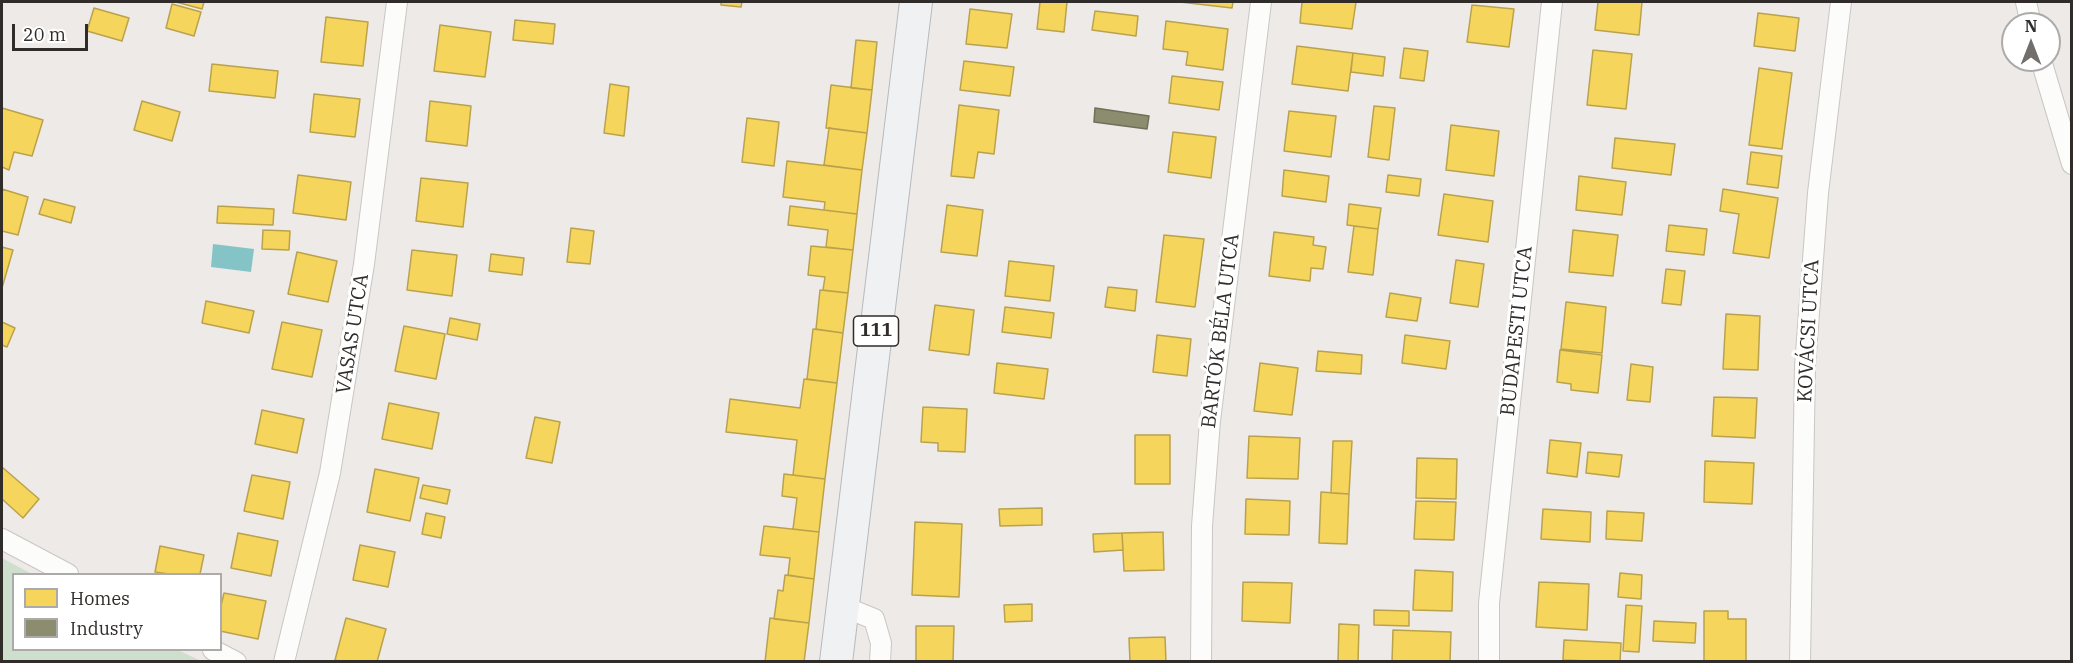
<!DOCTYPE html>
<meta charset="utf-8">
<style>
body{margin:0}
#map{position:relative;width:2073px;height:663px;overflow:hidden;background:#eeeae7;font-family:"IBM Plex Serif",serif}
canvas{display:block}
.frame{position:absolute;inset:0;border:3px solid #2f2c2a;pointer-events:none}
.legend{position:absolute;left:12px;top:573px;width:210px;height:78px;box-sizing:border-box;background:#fff;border:2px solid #acabaa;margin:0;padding:8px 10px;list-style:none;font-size:18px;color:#2f2c2a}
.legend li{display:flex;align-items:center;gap:12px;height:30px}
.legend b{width:30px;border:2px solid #acabaa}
.north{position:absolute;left:2001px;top:12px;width:60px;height:60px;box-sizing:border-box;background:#fff;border:2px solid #acabaa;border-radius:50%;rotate:0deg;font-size:16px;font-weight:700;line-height:24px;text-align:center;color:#2f2c2a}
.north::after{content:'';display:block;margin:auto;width:21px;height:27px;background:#726e6c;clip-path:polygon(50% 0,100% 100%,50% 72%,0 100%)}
.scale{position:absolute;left:12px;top:24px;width:76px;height:27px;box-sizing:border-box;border:3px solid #2f2c2a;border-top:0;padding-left:8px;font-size:18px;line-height:21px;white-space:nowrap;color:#2f2c2a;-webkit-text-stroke:4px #fff;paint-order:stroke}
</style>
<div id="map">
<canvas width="2073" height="663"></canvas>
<div class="frame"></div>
<ul class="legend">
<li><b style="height:16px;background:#f6d55c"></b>Homes</li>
<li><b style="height:16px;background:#8c8c6e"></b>Industry</li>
</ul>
<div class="north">N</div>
<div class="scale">20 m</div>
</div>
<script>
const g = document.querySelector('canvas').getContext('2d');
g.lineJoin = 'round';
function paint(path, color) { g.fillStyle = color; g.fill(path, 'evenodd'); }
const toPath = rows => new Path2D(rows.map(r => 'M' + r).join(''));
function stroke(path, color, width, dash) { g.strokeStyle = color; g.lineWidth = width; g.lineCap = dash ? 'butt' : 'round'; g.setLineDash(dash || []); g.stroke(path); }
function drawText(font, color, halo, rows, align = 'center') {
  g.font = font + ' "IBM Plex Serif",serif'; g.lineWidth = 6; g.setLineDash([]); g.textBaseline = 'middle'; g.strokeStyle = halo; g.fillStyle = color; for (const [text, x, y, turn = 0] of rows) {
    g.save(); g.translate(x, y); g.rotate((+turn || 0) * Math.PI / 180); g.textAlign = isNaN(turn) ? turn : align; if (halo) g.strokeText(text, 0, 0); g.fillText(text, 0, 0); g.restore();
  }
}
paint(toPath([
 [2,558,32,574,14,574,14,650,178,650,201,661,2,661]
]), '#cfdfcd');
paint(toPath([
 [213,244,254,249,251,272,211,267]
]), '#84c4c6');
const homes = toPath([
 [176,2,204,2,202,9,176,2],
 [721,2,742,2,741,7,721,5,721,2],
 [1040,2,1067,2,1064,32,1037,29,1040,2],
 [1180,2,1233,2,1232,8,1180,2],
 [1302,2,1356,2,1352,29,1300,23,1302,2],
 [1598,2,1642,2,1639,35,1595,30,1598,2],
 [172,4,201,12,194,36,166,28,172,4],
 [1472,5,1514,9,1509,47,1467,42,1472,5],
 [94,8,129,18,122,41,87,31,94,8],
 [970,9,1012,14,1007,48,966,44,970,9],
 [1095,11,1138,16,1136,36,1092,30,1095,11],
 [1758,13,1799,18,1795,51,1754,46,1758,13],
 [326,17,368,22,363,66,321,62,326,17],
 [515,20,555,24,553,44,513,40,515,20],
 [1166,21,1228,29,1223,70,1186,65,1188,52,1163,49,1166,21],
 [440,25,491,32,485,77,434,71,440,25],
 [856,40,877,42,872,90,851,88,856,40],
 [1297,46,1353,53,1348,91,1292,84,1297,46],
 [1404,48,1428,51,1424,81,1400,78,1404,48],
 [1593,50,1632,54,1626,109,1587,105,1593,50],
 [1353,53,1385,57,1383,76,1351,72,1353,53],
 [964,61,1014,67,1010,96,960,90,964,61],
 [212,64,278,71,275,98,209,91,212,64],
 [1759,68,1792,73,1782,149,1749,145,1759,68],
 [1172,76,1223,82,1219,110,1169,103,1172,76],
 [610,84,629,87,624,136,604,133,610,84],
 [831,85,872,90,867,133,826,128,831,85],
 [314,94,360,99,355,137,310,132,314,94],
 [142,101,180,112,172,141,134,130,142,101],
 [430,101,471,106,467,146,426,141,430,101],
 [959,105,999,110,994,154,978,152,974,178,951,176,959,105],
 [1374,106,1395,108,1389,160,1368,157,1374,106],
 [2,108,43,120,32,156,14,152,9,170,2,167,2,108],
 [1289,111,1336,116,1331,157,1284,151,1289,111],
 [747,118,779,122,774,166,742,162,747,118],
 [1451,125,1499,131,1494,176,1446,170,1451,125],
 [829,128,867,133,862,170,824,165,829,128],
 [1173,132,1216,137,1211,178,1168,172,1173,132],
 [1615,138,1675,144,1671,175,1612,168,1615,138],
 [1751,152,1782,156,1778,188,1747,184,1751,152],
 [787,161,862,170,857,214,824,210,825,202,783,197,787,161],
 [1284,170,1329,176,1326,202,1282,196,1284,170],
 [298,175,351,182,346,220,293,213,298,175],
 [1388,175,1421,179,1419,196,1386,192,1388,175],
 [1579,176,1626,182,1622,215,1576,210,1579,176],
 [421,178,468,183,463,227,416,221,421,178],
 [2,189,28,197,18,235,2,231,2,189],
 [1723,189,1778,198,1769,258,1733,253,1739,214,1720,211,1723,189],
 [1444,194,1493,201,1488,242,1438,235,1444,194],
 [44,199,75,207,71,223,39,214,44,199],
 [1349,204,1381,208,1378,229,1347,225,1349,204],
 [947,205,983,210,977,256,941,252,947,205],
 [218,206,274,209,273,225,217,223,218,206],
 [790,206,857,214,853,250,826,247,828,230,788,225,790,206],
 [1669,225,1707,229,1704,255,1666,251,1669,225],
 [1354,226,1378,229,1373,275,1348,272,1354,226],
 [571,228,594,231,590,264,567,262,571,228],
 [263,230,290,231,289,250,262,249,263,230],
 [1573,230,1618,235,1613,276,1569,272,1573,230],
 [1274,232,1314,237,1313,245,1326,247,1323,269,1311,268,1310,281,1269,276,1274,232],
 [1164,235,1204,239,1195,307,1156,302,1164,235],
 [811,246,853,250,848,293,823,290,825,277,808,275,811,246],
 [2,247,13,250,2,288,2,247],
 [412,250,457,255,452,296,407,290,412,250],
 [297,252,337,261,328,302,288,294,297,252],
 [491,254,524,258,522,275,489,271,491,254],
 [1456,260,1484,264,1478,307,1450,303,1456,260],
 [1009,261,1054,266,1050,301,1005,296,1009,261],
 [1666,269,1685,271,1681,305,1662,303,1666,269],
 [1108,287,1137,290,1135,311,1105,307,1108,287],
 [820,290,848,293,843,333,816,329,820,290],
 [1390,293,1421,298,1417,321,1386,317,1390,293],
 [206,301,254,311,249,333,202,323,206,301],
 [1566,302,1606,307,1602,353,1561,349,1566,302],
 [935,305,974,310,969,355,929,350,935,305],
 [1005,307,1054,313,1051,338,1002,332,1005,307],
 [1726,314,1760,316,1758,370,1723,369,1726,314],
 [450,318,480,324,477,340,447,334,450,318],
 [2,322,15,328,7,347,2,345,2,322],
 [282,322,322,330,312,377,272,369,282,322],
 [404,326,445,334,436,379,395,371,404,326],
 [813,329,843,333,837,383,807,379,813,329],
 [1157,335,1191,339,1187,376,1153,372,1157,335],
 [1405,335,1450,341,1446,369,1402,363,1405,335],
 [1560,350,1602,355,1598,393,1571,390,1571,384,1557,382,1560,350],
 [1318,351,1362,355,1361,374,1316,371,1318,351],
 [997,363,1048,369,1044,399,994,393,997,363],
 [1260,363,1298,368,1292,415,1254,411,1260,363],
 [1631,364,1653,367,1650,402,1627,400,1631,364],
 [804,379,837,383,825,479,793,475,797,440,726,432,730,399,800,408,804,379],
 [1714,397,1757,398,1755,438,1712,436,1714,397],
 [389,403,439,413,432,449,382,439,389,403],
 [923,407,967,409,965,452,938,451,938,443,921,442,923,407],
 [262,410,304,419,297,453,255,444,262,410],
 [535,417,560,422,552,463,526,458,535,417],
 [1135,435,1170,435,1170,484,1135,484,1135,435],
 [1249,436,1300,438,1298,479,1247,478,1249,436],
 [1550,440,1581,443,1577,477,1547,473,1550,440],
 [1333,441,1352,441,1349,494,1331,493,1333,441],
 [1588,452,1622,455,1619,477,1586,473,1588,452],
 [1417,458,1457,459,1456,499,1416,498,1417,458],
 [1705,461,1754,463,1752,504,1704,502,1705,461],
 [2,467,39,499,23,518,2,499,2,467],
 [375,469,419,478,410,521,367,512,375,469],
 [784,474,825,479,819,532,793,529,797,498,782,496,784,474],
 [252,475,290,482,283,519,244,511,252,475],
 [423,485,450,490,447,504,420,498,423,485],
 [1321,492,1349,494,1347,544,1319,543,1321,492],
 [1246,499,1290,501,1289,535,1245,534,1246,499],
 [1416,501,1456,502,1454,540,1414,539,1416,501],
 [1042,508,1042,525,1000,526,999,509,1042,508],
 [1543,509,1591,512,1590,542,1541,539,1543,509],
 [1607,511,1644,513,1642,541,1606,539,1607,511],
 [426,513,445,517,441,538,422,534,426,513],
 [915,522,962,524,959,597,912,595,915,522],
 [764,526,819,532,814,579,788,575,790,558,760,555,764,526],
 [1163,532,1164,570,1124,571,1122,533,1163,532],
 [238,533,278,541,271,576,231,568,238,533],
 [1122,533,1123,550,1094,552,1093,534,1122,533],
 [360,545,395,552,388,587,353,580,360,545],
 [160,546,204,555,200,574,169,574,155,572,160,546],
 [1415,570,1453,572,1452,611,1413,610,1415,570],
 [1620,573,1642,575,1641,599,1618,597,1620,573],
 [785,575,814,579,809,623,774,619,778,590,783,591,785,575],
 [1243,582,1292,583,1290,623,1242,621,1243,582],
 [1539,582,1589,584,1587,630,1536,627,1539,582],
 [224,593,266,601,258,639,220,631,220,610,224,593],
 [1032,604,1032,621,1005,622,1004,605,1032,604],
 [1626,605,1642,606,1639,652,1623,651,1626,605],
 [1374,610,1409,611,1409,626,1374,625,1374,610],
 [1704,611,1728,611,1728,619,1746,619,1746,662,1704,662,1704,611],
 [346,618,386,629,377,662,342,662,335,660,346,618],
 [770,618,809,623,804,662,765,662,770,618],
 [1654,621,1696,623,1695,643,1653,641,1654,621],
 [1339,624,1359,625,1358,662,1338,662,1339,624],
 [916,626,954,626,953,662,916,662,916,626],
 [1393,630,1451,632,1450,662,1392,662,1393,630],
 [1165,637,1166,662,1130,662,1129,638,1165,637],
 [1564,640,1621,643,1620,662,1563,660,1564,640]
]);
paint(homes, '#f6d55c');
stroke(homes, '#baa24d', 1.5);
const industry = toPath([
 [1095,108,1149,116,1147,129,1094,122,1095,108]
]);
paint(industry, '#8c8c6e');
stroke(industry, '#706f5a', 1.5);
const street = toPath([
 [2026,2,2031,24],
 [2041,60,2072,164],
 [2,539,68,574],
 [842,606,874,619,881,643,880,662],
 [213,650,236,662],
 [284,662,330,473,364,264,397,2],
 [1201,662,1202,526,1210,421,1261,2],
 [1489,662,1489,603,1552,2],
 [1800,662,1805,366,1818,193,1841,2]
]);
const primary = toPath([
 [836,662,916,2]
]);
stroke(street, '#c9c6c3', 22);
stroke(primary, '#b6b9bd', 34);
stroke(street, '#fcfcfb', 20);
stroke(primary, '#eff1f3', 32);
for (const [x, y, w] of [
 [876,331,45]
]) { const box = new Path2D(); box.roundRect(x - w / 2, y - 15, w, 30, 4.5); g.fillStyle = '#fff'; g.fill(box); stroke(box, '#2f2c2a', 1.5); }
drawText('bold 18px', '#2f2c2a', null, [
 ["111",876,331]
]);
drawText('20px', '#2f2c2a', '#fff', [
 ["BARTÓK BÉLA UTCA",1221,331,-83],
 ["BUDAPESTI UTCA",1517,331,-84],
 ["KOVÁCSI UTCA",1809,331,-87],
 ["VASAS UTCA",353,334,-81]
]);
</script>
